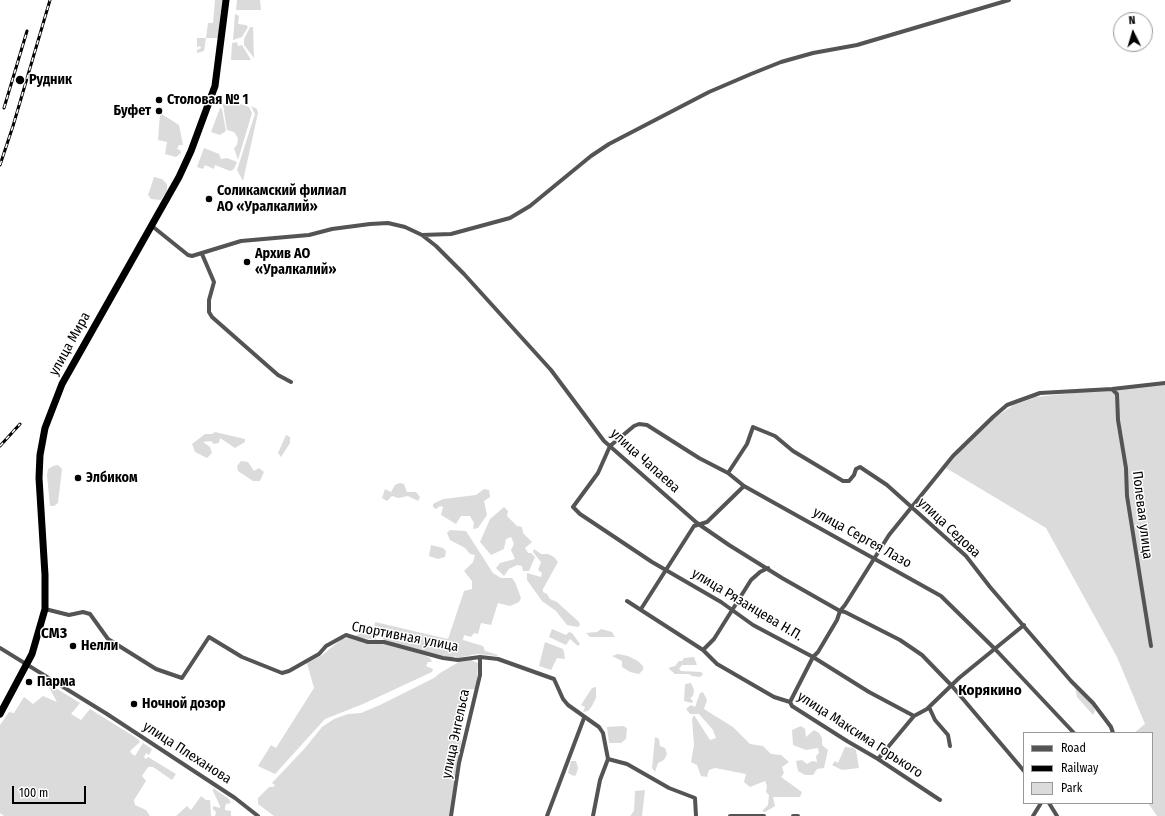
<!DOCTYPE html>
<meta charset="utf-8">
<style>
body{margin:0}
#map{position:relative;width:1165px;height:816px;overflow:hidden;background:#fff;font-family:"Fira Sans Condensed",sans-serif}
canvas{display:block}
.legend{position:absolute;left:1023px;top:732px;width:130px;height:72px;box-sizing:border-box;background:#fff;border:1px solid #999;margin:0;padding:5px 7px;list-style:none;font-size:12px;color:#000}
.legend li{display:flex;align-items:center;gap:8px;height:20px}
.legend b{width:20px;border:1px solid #999}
.north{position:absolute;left:1113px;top:12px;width:40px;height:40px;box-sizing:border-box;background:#fff;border:1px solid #999;border-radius:50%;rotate:355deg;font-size:11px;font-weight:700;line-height:16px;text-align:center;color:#000}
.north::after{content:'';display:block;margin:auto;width:14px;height:18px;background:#000;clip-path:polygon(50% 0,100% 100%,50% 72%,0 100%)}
.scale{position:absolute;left:12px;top:786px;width:74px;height:18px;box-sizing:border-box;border:2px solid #000;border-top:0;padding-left:5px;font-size:12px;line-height:14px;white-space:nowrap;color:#000;-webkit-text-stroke:3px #fff;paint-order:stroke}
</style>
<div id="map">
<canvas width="1165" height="816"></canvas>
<ul class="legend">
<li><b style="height:5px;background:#545454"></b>Road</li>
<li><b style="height:5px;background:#000"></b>Railway</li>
<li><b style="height:11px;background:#dbdbdb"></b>Park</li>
</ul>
<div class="north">N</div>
<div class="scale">100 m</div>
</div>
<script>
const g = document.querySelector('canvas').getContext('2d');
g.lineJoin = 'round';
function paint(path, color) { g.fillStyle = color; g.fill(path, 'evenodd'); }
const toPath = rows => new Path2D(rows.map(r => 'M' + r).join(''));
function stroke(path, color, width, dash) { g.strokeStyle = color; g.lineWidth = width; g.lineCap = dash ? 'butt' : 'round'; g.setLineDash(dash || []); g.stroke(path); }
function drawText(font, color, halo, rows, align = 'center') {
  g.font = font + ' "Fira Sans Condensed",sans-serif'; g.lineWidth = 3; g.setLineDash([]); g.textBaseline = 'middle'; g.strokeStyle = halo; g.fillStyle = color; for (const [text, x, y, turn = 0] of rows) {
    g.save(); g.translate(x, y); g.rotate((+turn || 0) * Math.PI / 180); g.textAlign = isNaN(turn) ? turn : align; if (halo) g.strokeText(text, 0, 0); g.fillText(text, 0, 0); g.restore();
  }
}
paint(toPath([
 [215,0,222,0,218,38,206,38,204,51,197,53,197,50,201,48,200,46,197,47,197,38,206,38,208,23,213,23],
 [237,0,260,0,261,10,236,10],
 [235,14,239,16,238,24,246,25,248,27,242,37,233,40],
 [250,27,253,27,254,58,244,45,244,39],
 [237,42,238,46,242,45,251,60,231,60,232,43],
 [227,99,249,107,252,113,238,160,234,148,237,145,238,138,234,132,227,130,223,105,221,104,225,103],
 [251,106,257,109,258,113,243,181,237,170,255,114],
 [220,108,222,109,226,131,220,135,211,132],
 [160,113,179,125,183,145,179,145,177,149,180,150,181,153,176,157,165,154,167,142,158,140],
 [204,148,219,154,221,159,227,158,237,162,234,169,230,171,215,165,214,169,205,165,203,169,197,167],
 [154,177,162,179,167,184,167,191,161,200,151,199,148,195],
 [1165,383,1165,816,1157,816,1148,803,1152,803,1152,733,1134,733,1145,724,1117,657,1046,528,946,468,982,426,1014,405,1036,397],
 [215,432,245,439,245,442,235,448,220,438,219,443,214,444,211,441,203,442,210,447,212,453,207,458,195,452,192,444,205,434,212,434],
 [286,435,290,437,290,443,281,457,278,453],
 [241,461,248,462,254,471,259,468,264,472,260,481,253,481,238,471,237,466],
 [58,465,62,469,58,503,54,506,50,506,47,475,48,469,53,466],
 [400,483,404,484,407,492,416,492,420,497,418,501,408,496,398,498,392,496,387,501,382,498,385,489,391,492,395,485],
 [484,489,489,490,490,497,484,501,487,515,478,528,473,529,474,523,470,516,461,516,456,524,441,515,443,507,440,506,436,509,433,507,433,504,443,499,476,495],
 [504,507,508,511,507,516,517,526,522,527,523,533,532,542,525,548,528,553,531,553,535,557,529,571,523,571,522,566,517,565,509,569,504,576,496,568,500,563,515,559,511,550,514,544,511,537,506,539,504,549,491,555,480,542,490,519],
 [450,530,466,531,493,573,501,578,512,578,515,582,521,598,519,602,510,606,498,603,491,625,481,623,478,634,474,633,471,637,464,635,463,640,483,646,485,651,498,655,497,656,477,654,458,658,455,656,452,658,385,641,374,628,375,622,448,639,464,591,472,589,472,581,464,571,473,562,475,555,470,554,465,548,450,540,447,533],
 [431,545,443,548,446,551,445,557,438,559,429,556],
 [534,549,541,554,548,554,554,557,558,562,543,589,543,592,547,594,550,599,557,602,579,622,580,625,578,627,567,625,556,611,542,601,527,580,527,573,541,577,542,573,538,570,541,562,533,552],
 [369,629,377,640,355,637,357,635],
 [552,629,566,635,569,632,572,633,580,644,578,646,570,639,566,645,549,637],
 [601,629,612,632,615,637,590,637,586,633,597,632],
 [348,638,366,643,385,644,424,655,430,658,432,662,428,662,426,666,433,669,432,672,363,704,325,719,275,774,258,766,271,745,276,748,314,688,307,663,321,656,342,639],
 [545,642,563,649,564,652,565,659,557,658,551,670,539,666],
 [618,654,628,656,638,661,643,666,643,670,639,674,630,672,622,667,622,661,612,656],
 [694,657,697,665,682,665,679,669,681,671,701,672,703,674,700,677,692,676,689,674,675,674,668,668,675,666,679,661,682,661,684,658],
 [471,660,478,663,477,682,476,689,469,689,460,724,459,740,461,741,449,816,274,816,258,804,258,798,269,787,273,787,275,785,272,783,305,748,322,727,334,719,348,714,361,713,380,705,434,678,440,673,459,662],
 [46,682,80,703,71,714,81,720,90,709,138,739,140,742,130,751,131,753,135,756,143,743,152,749,149,755,146,753,144,757,146,759,148,757,176,774,172,780,153,767,148,767,142,776,146,781,134,800,135,805,146,810,150,816,4,816,0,813,0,725,9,712,14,713,24,697,33,704,43,696,57,702],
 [691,683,694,690,693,696,690,698,693,701,692,703,684,701,685,684],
 [596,687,596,698,592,706,588,711,583,712,585,707,581,705,592,688],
 [1075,688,1092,704,1095,711,1093,715,1077,697],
 [703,692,707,700,704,709,733,727,750,744,763,746,771,754,781,755,789,762,782,767,784,773,781,777,802,792,800,797,773,797,775,806,765,812,762,811,768,805,769,795,766,792,767,786,765,781,750,787,744,782,746,774,715,768,709,770,707,777,701,776,697,765,691,762,694,745,692,719,694,715,710,740,716,738,713,730,699,714,690,714,686,709,691,705,695,707,700,693],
 [623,726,627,728,626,739,621,743,609,743,607,727],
 [801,726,805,729,806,737,814,730,819,733,822,738,822,745,828,750,824,768,817,769,813,775,805,775,798,771,796,761,802,760,807,764,812,761,817,762,816,756,819,753,818,748,806,750,793,745,792,730],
 [655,737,659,739,660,746,665,748,667,754,664,760,658,763,655,772,652,768],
 [845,747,853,748,856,750,859,768,842,770,832,765,835,761,838,763],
 [571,761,576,761,578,768,576,775,574,776,568,773],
 [213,788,229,799,231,803,226,804,225,807,225,810,231,811,231,816,215,816,216,812,213,809,213,806,220,808,220,806,213,791],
 [645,790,642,816,620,816,630,816,634,811,635,791],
 [201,796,206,800,210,800,211,816,176,816,187,806,191,810]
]), '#dbdbdb');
stroke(toPath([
 [152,226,188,255,192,256,241,241,309,235,332,229,370,224,388,223,405,227,422,235,436,246,464,274,551,370,604,441,697,523,729,545,782,578,840,611,845,612,900,640,922,655,952,686,1024,771],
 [422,235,451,234,510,218,530,206,591,156,609,144,709,92,751,74,781,62,813,53,857,45,1009,0],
 [202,254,214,282,209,300,209,312,212,317,278,375,291,382],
 [1112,389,1117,394,1118,420,1126,468,1127,496,1151,646],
 [610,446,634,426,639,424,647,425,699,458,728,473,744,486,941,596,995,649,1074,733],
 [610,446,598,473,573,507,580,514,652,562,721,602,753,625,813,657,869,692,914,716],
 [728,473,747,444,753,427,775,436,793,451,843,481,849,481,854,475,856,469,860,467,887,485,966,556,990,587,1071,681,1093,703,1111,727,1113,733],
 [627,601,703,650,717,664,774,697,790,702,792,706,847,741,878,759,940,800],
 [45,609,69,615,83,612,90,614,108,639,156,669,182,678,209,637,242,657,282,673,289,671,319,654,326,646,346,635,368,642,384,642,443,658,458,660,480,657,498,659,554,679,563,699,568,705,599,727,603,733,608,759,627,764,669,788,695,798,696,816],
 [641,609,694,526,707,522,744,486],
 [0,648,107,714,235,798,258,816],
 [703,650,714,639,751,580,760,572,768,568],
 [790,702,813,657,818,652,837,620,840,611,845,605,889,535,953,456,993,417,1007,405,1040,393,1112,389,1165,383],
 [929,707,935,720,948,735,950,746],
 [878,759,914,716,927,709,959,678,1024,625],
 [1049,803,1057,816],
 [451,816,459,763,480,675,480,657],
 [547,816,584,718],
 [593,816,600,780,608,759],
 [730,816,764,816],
 [793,816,798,816],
 [1033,816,1041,803]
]), '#545454', 4);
stroke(toPath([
 [0,714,32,654,45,609,45,575,39,478,40,455,45,428,62,384,179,177,191,151,215,86,226,0]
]), '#000', 7);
const rail = toPath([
 [4,108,27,31],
 [0,165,13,126,50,0],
 [0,446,20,424]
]);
stroke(rail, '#000', 3);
stroke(rail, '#fff', 1.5, [4.5]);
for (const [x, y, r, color] of [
 [20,80,5,"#000"],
 [159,100,4,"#000"],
 [159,111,4,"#000"],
 [209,199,4,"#000"],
 [247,262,4,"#000"],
 [78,478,4,"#000"],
 [73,646,4,"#000"],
 [29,682,4,"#000"],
 [134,704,4,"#000"]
]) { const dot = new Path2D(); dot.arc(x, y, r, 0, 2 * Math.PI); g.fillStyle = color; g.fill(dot); stroke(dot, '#fff', 1.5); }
drawText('bold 14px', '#000', '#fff', [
 ["Рудник",29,80],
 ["Столовая № 1",167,100],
 ["Буфет",151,111,"right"],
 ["Соликамский филиал",217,191],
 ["АО «Уралкалий»",217,207],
 ["Архив АО",255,254],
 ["«Уралкалий»",255,270],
 ["Элбиком",86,478],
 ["Нелли",81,646],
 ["Парма",37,682],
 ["Ночной дозор",142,704]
], 'left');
drawText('14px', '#000', '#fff', [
 ["улица Мира",70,344,-61],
 ["улица Чапаева",645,461,42],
 ["Полевая улица",1142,515,83],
 ["улица Седова",949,528,43],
 ["улица Сергея Лазо",862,538,29],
 ["улица Рязанцева Н.П.",747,605,31],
 ["Спортивная улица",405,637,11],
 ["улица Энгельса",456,734,-78],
 ["улица Максима Горького",860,735,33],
 ["улица Плеханова",187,753,33]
]);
drawText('bold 15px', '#000', '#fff', [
 ["СМЗ",54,634],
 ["Корякино",990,691]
]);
</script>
